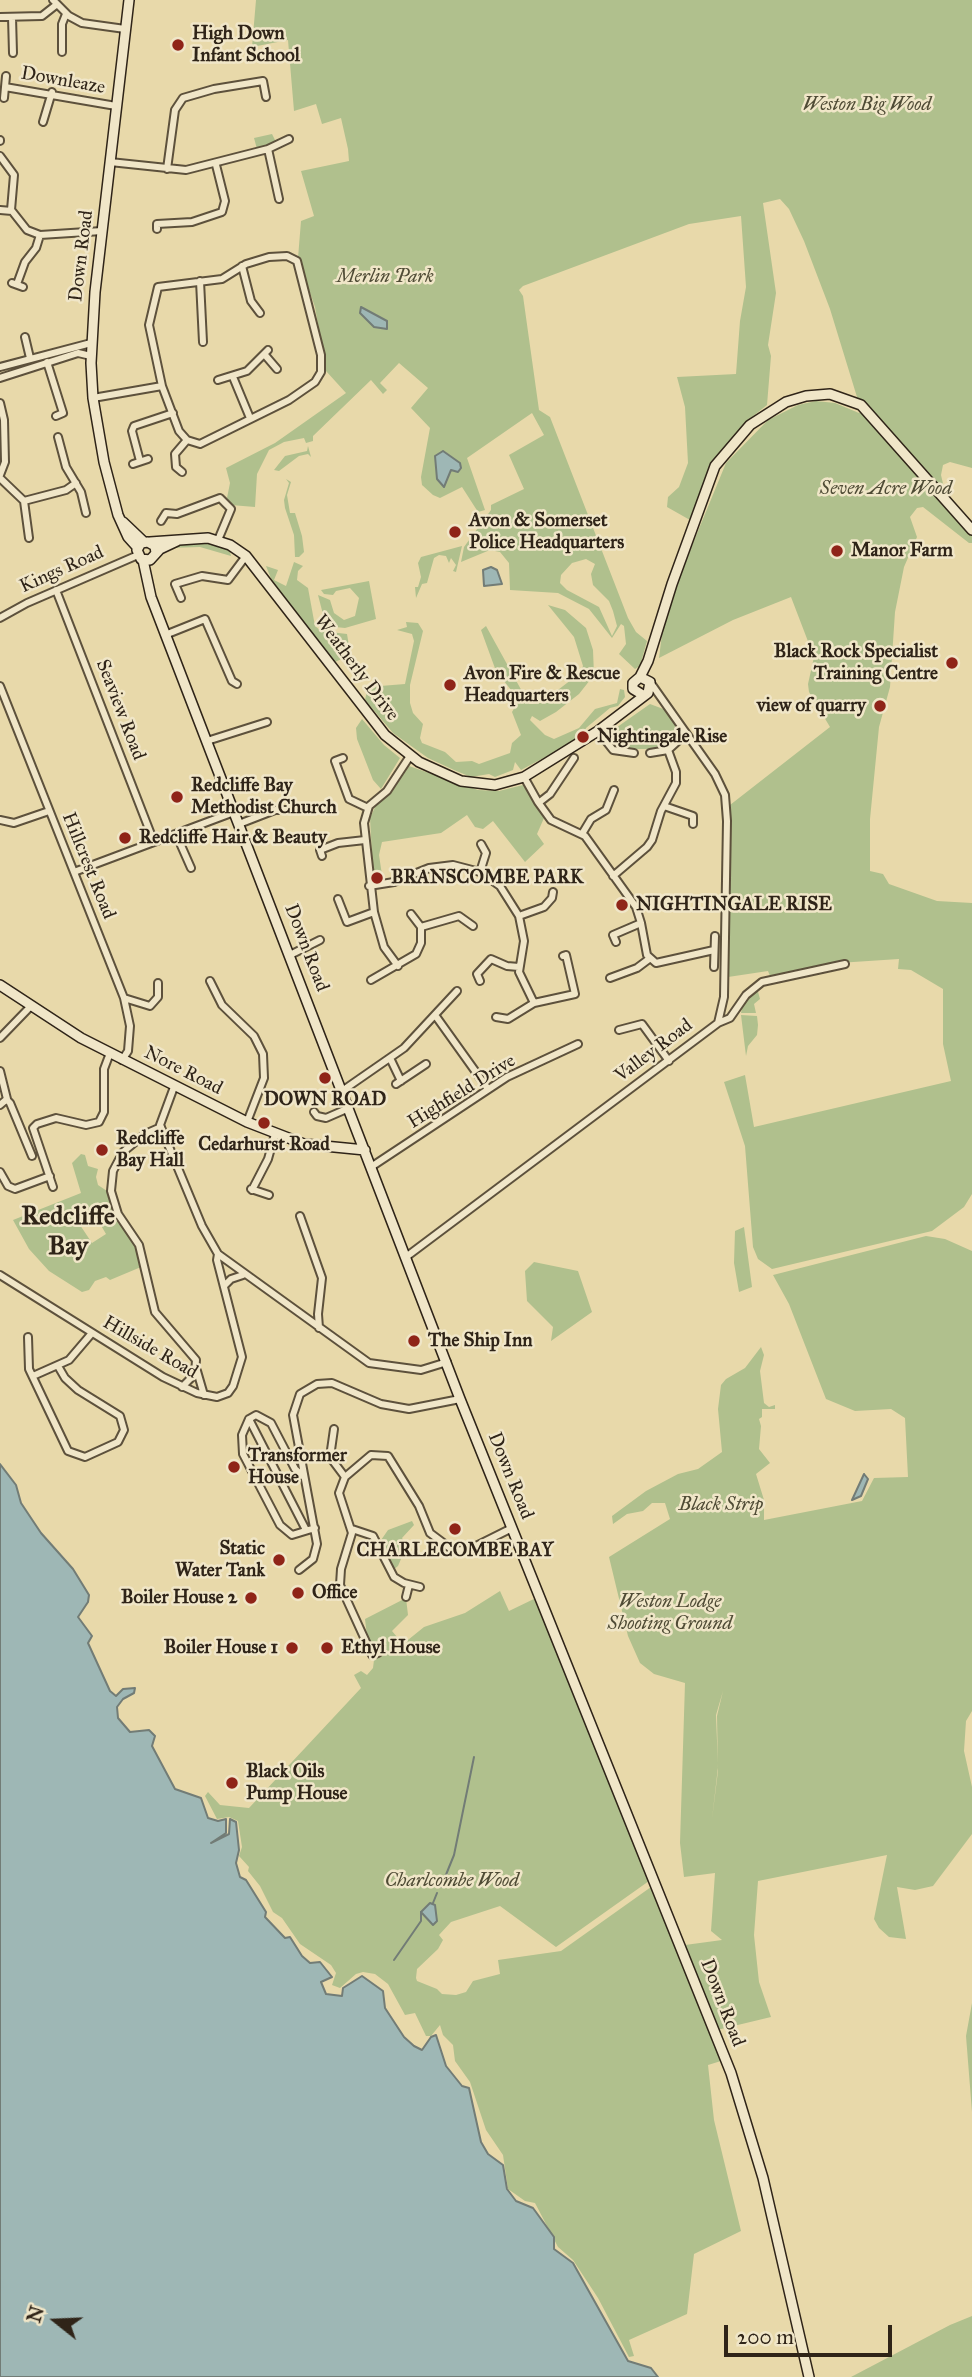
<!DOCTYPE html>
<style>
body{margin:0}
#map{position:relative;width:972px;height:2377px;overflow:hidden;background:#e8d9aa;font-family:"IM FELL Great Primer",serif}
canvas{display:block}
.north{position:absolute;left:21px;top:2286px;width:70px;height:70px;-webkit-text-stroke:5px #f0e6c8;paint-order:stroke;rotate:288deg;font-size:19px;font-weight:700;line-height:28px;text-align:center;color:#2f2418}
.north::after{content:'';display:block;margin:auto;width:24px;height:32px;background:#2f2418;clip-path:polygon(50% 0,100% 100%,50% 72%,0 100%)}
.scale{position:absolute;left:724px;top:2325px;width:168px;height:32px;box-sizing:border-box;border:4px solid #2f2418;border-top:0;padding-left:9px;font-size:21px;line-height:24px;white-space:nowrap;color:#2f2418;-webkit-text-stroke:5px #f0e6c8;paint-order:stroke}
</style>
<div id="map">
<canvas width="972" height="2377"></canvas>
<div class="north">N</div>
<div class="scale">200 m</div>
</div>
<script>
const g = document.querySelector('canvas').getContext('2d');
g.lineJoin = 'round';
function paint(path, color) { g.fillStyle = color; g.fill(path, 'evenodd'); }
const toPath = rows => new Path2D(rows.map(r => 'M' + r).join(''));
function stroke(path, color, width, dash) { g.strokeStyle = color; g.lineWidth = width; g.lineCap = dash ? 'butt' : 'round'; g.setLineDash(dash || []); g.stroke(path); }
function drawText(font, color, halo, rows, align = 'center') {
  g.font = font + ' "IM FELL Great Primer",serif'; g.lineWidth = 5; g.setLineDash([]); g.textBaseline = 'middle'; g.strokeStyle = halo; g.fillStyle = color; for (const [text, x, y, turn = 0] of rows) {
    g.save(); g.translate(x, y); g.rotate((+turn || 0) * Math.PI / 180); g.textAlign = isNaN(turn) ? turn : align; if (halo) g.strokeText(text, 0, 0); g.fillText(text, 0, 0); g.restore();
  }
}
paint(toPath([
 [256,0,972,0,972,468,950,462,943,465,941,475,945,492,857,397,830,309,804,241,789,209,780,199,763,203,776,293,768,345,771,356,767,405,747,421,716,457,690,520,667,507,668,497,679,487,688,463,685,407,677,377,736,374,740,321,746,287,741,216,689,224,523,286,519,290,523,296,539,410,550,417,628,618,636,632,647,641,640,666,635,669,619,654,626,644,624,626,621,624,612,638,589,609,558,593,510,590,509,563,500,552,490,550,461,562,464,547,491,510,491,505,524,489,509,455,544,435,532,413,467,458,485,510,478,512,462,487,440,498,433,495,422,485,421,477,430,428,411,408,428,388,399,363,380,383,387,390,383,394,371,380,313,436,313,441,306,443,304,438,284,442,269,450,257,474,255,507,231,505,227,498,230,483,226,468,275,443,346,393,326,371,315,307,298,258,301,221,314,216,301,171,349,161,348,149,341,118,322,124,316,104,294,111,288,40,252,47],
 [444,451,460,463,461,468,451,470,447,482,437,479,436,456],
 [586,559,595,564,591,574,593,585,609,601,613,611,617,626,612,636,599,607,567,590,560,583,561,575,572,563],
 [272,134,276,142,257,149,254,138],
 [816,401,835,403,859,413,863,411,958,515,972,535,972,543,969,543,923,507,917,508,910,517,917,537,904,567,895,612,890,687,879,727,870,819,870,871,883,874,889,884,937,901,972,903,972,1194,964,1207,932,1231,772,1269,758,1259,753,1247,745,1146,724,1082,745,1075,754,1127,951,1081,943,1044,943,989,911,970,898,969,899,959,838,963,770,976,768,971,728,977,730,805,830,727,809,692,808,684,814,657,791,597,733,620,659,658,662,634,677,582,726,463,768,420,798,405],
 [308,446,311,457,308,454,299,456,279,471,274,470,285,456,307,451],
 [286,479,291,482,287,495,290,513,295,513,302,536,304,552,299,557,295,557,294,535,285,508,284,500,289,483],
 [201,540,229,548,231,556,200,547,167,548,173,544],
 [462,546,456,572,453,571,456,565,451,558,449,563,446,556,439,555,434,558,427,583,422,584,416,598,415,587,418,587,421,577,418,563,421,557],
 [294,562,303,566,298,571,297,580,308,588,315,626,321,631,347,634,350,652,346,657,335,662,330,658,272,581,266,566,278,570,274,580,286,586],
 [369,581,376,619,345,628,326,626,318,595,330,600,334,613,344,620,355,616,359,598,350,588,336,591,333,595,324,594,321,590],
 [548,605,565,610,586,628,593,650,594,675,579,694,556,712,540,721,532,716,530,720,545,735,554,739,579,728,595,709,617,703,620,689,624,690,625,697,618,706,610,708,586,728,583,737,521,770,515,762,513,770,495,777,489,774,471,777,454,770,428,758,393,733,365,700,368,687,405,684,414,641,412,634,397,630,407,627,406,622,418,623,423,631,410,685,410,703,413,713,423,724,420,738,422,743,445,752,456,762,472,761,479,764,510,753,512,743,521,735,512,712,519,700,496,671,481,630,486,626,529,704,541,703,580,673,583,666,574,637],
 [650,704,666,710,682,732,670,742,652,749,631,749,613,740,613,730],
 [362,719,384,745,400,758,381,789,373,780,357,739,356,728],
 [409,766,478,790,499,791,523,785,544,818,537,834,544,844,525,862,493,821,483,829,475,827,467,815,441,833,382,842,379,855,382,875,373,876,370,818,376,805,392,792],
 [757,988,760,999,754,1004,756,1013,741,1013,744,1000],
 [741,1015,757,1016,758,1025,757,1035,748,1046,746,1056],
 [81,1154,85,1155,88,1166,98,1169,96,1177,98,1185,107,1191,113,1217,137,1245,141,1267,110,1280,106,1277,95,1281,89,1290,82,1292,49,1271,29,1249,13,1220,81,1193,72,1163],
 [96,1217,106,1234,92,1243,80,1225],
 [744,1227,752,1287,739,1292,734,1263,735,1231],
 [926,1236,945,1239,972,1251,972,1711,966,1721,964,1751,972,1787,972,1834,933,1886,915,1890,897,1887,906,1939,889,1937,879,1928,874,1919,887,1855,758,1881,754,1935,759,1982,771,2017,717,2030,685,1945,722,1940,711,1931,715,1873,684,1877,680,1843,685,1683,654,1674,640,1663,628,1636,609,1557,670,1519,665,1503,652,1503,643,1511,627,1514,613,1524,612,1516,646,1491,678,1474,698,1469,722,1452,718,1409,721,1385,726,1379,745,1368,761,1347,764,1355,760,1371,764,1403,769,1407,775,1405,775,1409,762,1409,762,1417,759,1419,761,1426,759,1449,770,1463,756,1474,764,1500,764,1520,862,1501,874,1478,908,1477,905,1418,891,1409,855,1411,826,1399,789,1304,773,1275],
 [723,1691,717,1716,718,1771,712,1819,718,1767,716,1715],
 [534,1262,578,1271,592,1312,551,1341,553,1327,527,1301,525,1271],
 [412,1521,414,1525,402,1538,407,1546,398,1555,401,1559,398,1566,392,1571,379,1543,388,1530],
 [500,1591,509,1611,538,1597,649,1881,556,1947,500,1906,451,1922,439,1935,443,1940,438,1949,417,1969,416,1978,417,1981,437,1989,442,1994,456,1995,466,1992,473,1981,500,1974,498,1960,561,1951,651,1887,721,2061,708,2065,714,2120,741,2231,694,2254,687,2314,629,2340,634,2356,629,2357,598,2298,573,2260,558,2247,535,2203,525,2201,508,2189,503,2155,486,2130,470,2082,455,2061,453,2045,443,2035,440,2025,431,2036,426,2036,415,2013,405,2015,388,1984,375,1974,363,1972,356,1974,340,1988,332,1985,336,1973,331,1965,300,1944,282,1918,273,1912,260,1886,248,1871,249,1867,239,1856,242,1847,238,1821,229,1817,217,1819,205,1796,208,1792,220,1805,249,1808,361,1688,354,1675,361,1671,367,1675,373,1668,375,1652,367,1636,365,1619,406,1598,408,1615,392,1631,403,1644,424,1627,465,1613],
 [972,2003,972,2112,966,2036],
 [972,2316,972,2377,851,2377,950,2325]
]), '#b0c08d');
const water = toPath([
 [361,307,387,321,387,329,374,327,360,313,361,307],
 [443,451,460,463,461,468,458,472,451,470,444,487,437,479,435,456,443,451],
 [491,567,497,570,502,584,484,586,483,570,491,567],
 [0,1464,16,1485,21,1503,41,1533,73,1569,89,1595,88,1602,78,1617,92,1636,88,1643,110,1691,116,1696,123,1689,135,1688,134,1693,123,1699,117,1707,118,1718,130,1732,149,1730,155,1736,152,1746,175,1789,201,1798,208,1818,218,1821,226,1819,226,1833,211,1843,229,1834,230,1819,236,1822,239,1850,236,1863,240,1877,246,1880,266,1912,265,1917,285,1938,290,1937,302,1956,310,1963,320,1962,332,1977,321,1982,326,1994,342,1996,343,1988,362,1976,383,1991,385,2008,404,2037,414,2046,422,2050,431,2037,436,2035,446,2066,462,2086,469,2088,481,2142,488,2154,503,2165,507,2189,516,2201,533,2208,554,2237,554,2249,573,2263,628,2361,651,2368,658,2377,0,2377,0,1464],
 [864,1474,868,1479,861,1496,852,1500,864,1474],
 [430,1903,435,1905,437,1921,433,1925,421,1912,430,1903]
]);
paint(water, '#9eb7b5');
stroke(water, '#727c76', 2);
stroke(toPath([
 [441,1887,454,1855,474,1757],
 [433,1903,437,1893],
 [394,1960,421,1921,421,1912]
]), '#727c76', 2);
const street = toPath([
 [53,0,69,16,82,23,125,29],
 [0,17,42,16,56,5],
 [12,17,13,53],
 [62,52,62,24,66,14],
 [5,87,116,106],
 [4,98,6,76],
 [43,122,52,92],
 [0,141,0,140],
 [268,149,279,199],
 [0,156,14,175,11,210],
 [110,162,186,170,268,149,289,139],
 [167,169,175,110,183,98,214,89,263,81,266,97],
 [0,210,12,211,27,230,40,235,102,231],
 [157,229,157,224,192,222,222,212,225,201,216,165],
 [242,266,251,301,260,313],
 [200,281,203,342],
 [12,283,23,287],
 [17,284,25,262,36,248,40,235],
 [25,337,30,358],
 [265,355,277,369],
 [47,362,63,413,56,416],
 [0,367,91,343],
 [233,377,250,418],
 [0,378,78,353,91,356],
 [218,380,247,371,268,350],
 [93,398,162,386,149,325,158,287,222,279,246,264,269,257,287,256,297,261,321,355,321,372,315,382,289,400,200,444,187,440,179,431,162,386],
 [0,403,4,420,5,462,0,475],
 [58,437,66,467,81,492,86,513],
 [140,461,132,431,134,426,173,413],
 [133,464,148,459],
 [182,472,176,467,175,454,187,440],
 [0,478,24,501,29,538],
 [24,501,66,490,76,483],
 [161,521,166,513,177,514,220,498,231,509,218,540],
 [56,590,154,842],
 [181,598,175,584,202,576,228,580,246,556],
 [0,618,27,603,138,555],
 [165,635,205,619,232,681,237,684],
 [0,686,124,998,130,1026,128,1051,122,1060],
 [598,731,613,750,634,753],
 [207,741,267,722],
 [650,753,668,750],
 [343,758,335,761,349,799,368,808],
 [524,777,538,802,541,801,550,794,574,758],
 [538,802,551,820,585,836,636,907,641,923,613,935,616,942],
 [664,806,693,816,693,824],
 [0,820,14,823,49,811],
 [239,824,275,810,294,810],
 [176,834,191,868],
 [582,834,591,819,606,810,614,790],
 [322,856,320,850,338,843,365,840],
 [74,872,234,812],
 [480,872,486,853,481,844],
 [613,876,647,847,652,840,661,811,676,783,676,772,668,750,679,740],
 [369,886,394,882,429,868,453,865,480,872,500,886,519,916,524,941,519,972,534,1003,508,1019,496,1017],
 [338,899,347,922,374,912],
 [411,914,421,927],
 [519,916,544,907,552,898,553,892],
 [641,923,647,955,656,963,714,950],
 [290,955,320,940],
 [398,966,384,947,374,912,364,823,369,806,387,791,410,756],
 [714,967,715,936],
 [610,978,637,968,649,959],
 [371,980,416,954,421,943,421,927,459,916,473,926],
 [210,981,222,1005,254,1036,263,1054,264,1078,247,1122],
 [480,981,477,974,491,959,507,966,519,967],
 [124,998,150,1006,158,997,158,983],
 [534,1003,575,994,566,955,563,956],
 [435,1015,488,1089],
 [718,1023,730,1018,746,995,762,982,845,964],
 [619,1030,642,1024,669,1061],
 [0,1038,30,1007],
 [390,1058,401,1081],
 [0,1071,7,1099,0,1105],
 [396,1084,426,1064],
 [174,1087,160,1125,202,1226,218,1254,369,1363,421,1370,447,1362],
 [342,1091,404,1048,457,991],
 [7,1100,10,1103,32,1156],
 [314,1112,317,1116,326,1118,349,1108],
 [161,1127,145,1134,123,1152,113,1171,111,1191,118,1214,139,1245,155,1312,196,1360,195,1374,182,1387],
 [371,1167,507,1077,578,1044],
 [0,1172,8,1186,15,1189,50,1176],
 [53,1187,33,1128,37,1124,56,1118,86,1125,99,1122,104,1112,104,1069,110,1053],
 [251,1189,269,1195],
 [252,1190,268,1159,275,1134],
 [300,1216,322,1278,318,1314,319,1328],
 [406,1257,718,1023,724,997,727,821,725,795,715,774,650,682],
 [0,1275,163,1377,197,1393,217,1397,228,1393,233,1386,242,1357,217,1260,218,1254],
 [224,1286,231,1279,243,1275],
 [28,1337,29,1369,68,1451,85,1457,118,1442,124,1430,120,1416,78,1390,65,1378,58,1366],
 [197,1371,204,1395],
 [33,1376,69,1360,92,1333],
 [249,1419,306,1530],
 [334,1429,330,1457,345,1477],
 [304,1477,295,1469,271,1423,256,1415,249,1419,242,1435,243,1454,280,1525,292,1535,315,1528],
 [352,1529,373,1536,394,1577,404,1583,420,1587],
 [299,1570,313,1559,317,1544,293,1415,300,1394,317,1384,332,1383,381,1404,409,1409,460,1399],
 [406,1597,409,1585],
 [378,1653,372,1655,340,1585,341,1569,352,1533,339,1493,345,1477,371,1455,388,1456,419,1506,430,1533,454,1551,470,1549,512,1528]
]);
const secondary = toPath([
 [129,0,95,292,91,363,93,398,104,462,118,515,128,537,138,548],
 [123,522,144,542],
 [150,542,208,538,230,545,246,556,385,735,419,762,461,781,495,785,524,777,598,731,648,693,650,682,640,677,633,683,633,689,643,695],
 [156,553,155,546,148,542,141,543,137,550,141,559,150,560,160,549,177,541],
 [143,560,151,597,460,1399,731,2073,763,2178,809,2377],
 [640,677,648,661,672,584,715,466,750,425,786,402,806,396,830,394,861,405,972,530],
 [0,985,81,1038,247,1122,304,1144,365,1150]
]);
stroke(street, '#5d513c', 10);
stroke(secondary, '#2f2418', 12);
stroke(street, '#f0e6c8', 6);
stroke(secondary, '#f0e6c8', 9);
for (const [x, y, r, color] of [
 [178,45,7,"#8f2418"],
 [455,532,7,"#8f2418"],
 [837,551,7,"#8f2418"],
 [952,663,7,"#8f2418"],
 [450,685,7,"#8f2418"],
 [880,706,7,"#8f2418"],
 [583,737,7,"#8f2418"],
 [177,797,7,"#8f2418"],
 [125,838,7,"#8f2418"],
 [377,878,7,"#8f2418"],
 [622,905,7,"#8f2418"],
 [325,1078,7,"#8f2418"],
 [264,1123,7,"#8f2418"],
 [102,1150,7,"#8f2418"],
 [414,1341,7,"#8f2418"],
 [234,1467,7,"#8f2418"],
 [455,1529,7,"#8f2418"],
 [279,1560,7,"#8f2418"],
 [298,1593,7,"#8f2418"],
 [251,1598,7,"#8f2418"],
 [292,1648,7,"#8f2418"],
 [327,1648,7,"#8f2418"],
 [232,1783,7,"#8f2418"]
]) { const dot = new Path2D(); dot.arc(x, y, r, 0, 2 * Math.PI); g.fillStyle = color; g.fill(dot); stroke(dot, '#f0e6c8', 2.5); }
drawText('bold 19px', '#2f2418', '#f0e6c8', [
 ["High Down",192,34],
 ["Infant School",192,56],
 ["Avon & Somerset",469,521],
 ["Police Headquarters",469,543],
 ["Manor Farm",851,551],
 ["Black Rock Specialist",938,652,"right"],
 ["Training Centre",938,674,"right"],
 ["Avon Fire & Rescue",464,674],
 ["Headquarters",464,696],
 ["view of quarry",866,706,"right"],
 ["Nightingale Rise",597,737],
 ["Redcliffe Bay",191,786],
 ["Methodist Church",191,808],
 ["Redcliffe Hair & Beauty",139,838],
 ["BRANSCOMBE PARK",391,878],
 ["NIGHTINGALE RISE",636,905],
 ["DOWN ROAD",325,1100,"center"],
 ["Redcliffe",116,1139],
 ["Bay Hall",116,1161],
 ["Cedarhurst Road",264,1145,"center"],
 ["The Ship Inn",428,1341],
 ["Transformer",248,1456],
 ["House",248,1478],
 ["Static",265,1549,"right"],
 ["Water Tank",265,1571,"right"],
 ["CHARLECOMBE BAY",455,1551,"center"],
 ["Office",312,1593],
 ["Boiler House 2",237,1598,"right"],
 ["Boiler House 1",278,1648,"right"],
 ["Ethyl House",341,1648],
 ["Black Oils",246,1772],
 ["Pump House",246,1794]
], 'left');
drawText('19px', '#2f2418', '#f0e6c8', [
 ["Downleaze",63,81,10],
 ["Down Road",82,256,-83],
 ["Kings Road",62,570,-24],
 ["Weatherly Drive",356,668,53],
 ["Seaview Road",120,710,69],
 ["Hillcrest Road",88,866,68],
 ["Down Road",306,948,69],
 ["Valley Road",654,1051,-37],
 ["Nore Road",183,1071,27],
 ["Highfield Drive",462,1092,-32],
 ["Hillside Road",150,1348,30],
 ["Down Road",510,1476,68],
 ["Down Road",722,2003,69]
]);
drawText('italic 19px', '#4f4b35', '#f0e6c8', [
 ["Weston Big Wood",867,105],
 ["Merlin Park",385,277],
 ["Seven Acre Wood",886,489],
 ["Black Strip",721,1505],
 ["Weston Lodge",670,1602],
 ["Shooting Ground",670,1624],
 ["Charlcombe Wood",452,1881]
]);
drawText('bold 26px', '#2f2418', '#f0e6c8', [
 ["Redcliffe",68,1218],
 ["Bay",68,1248]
]);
</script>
